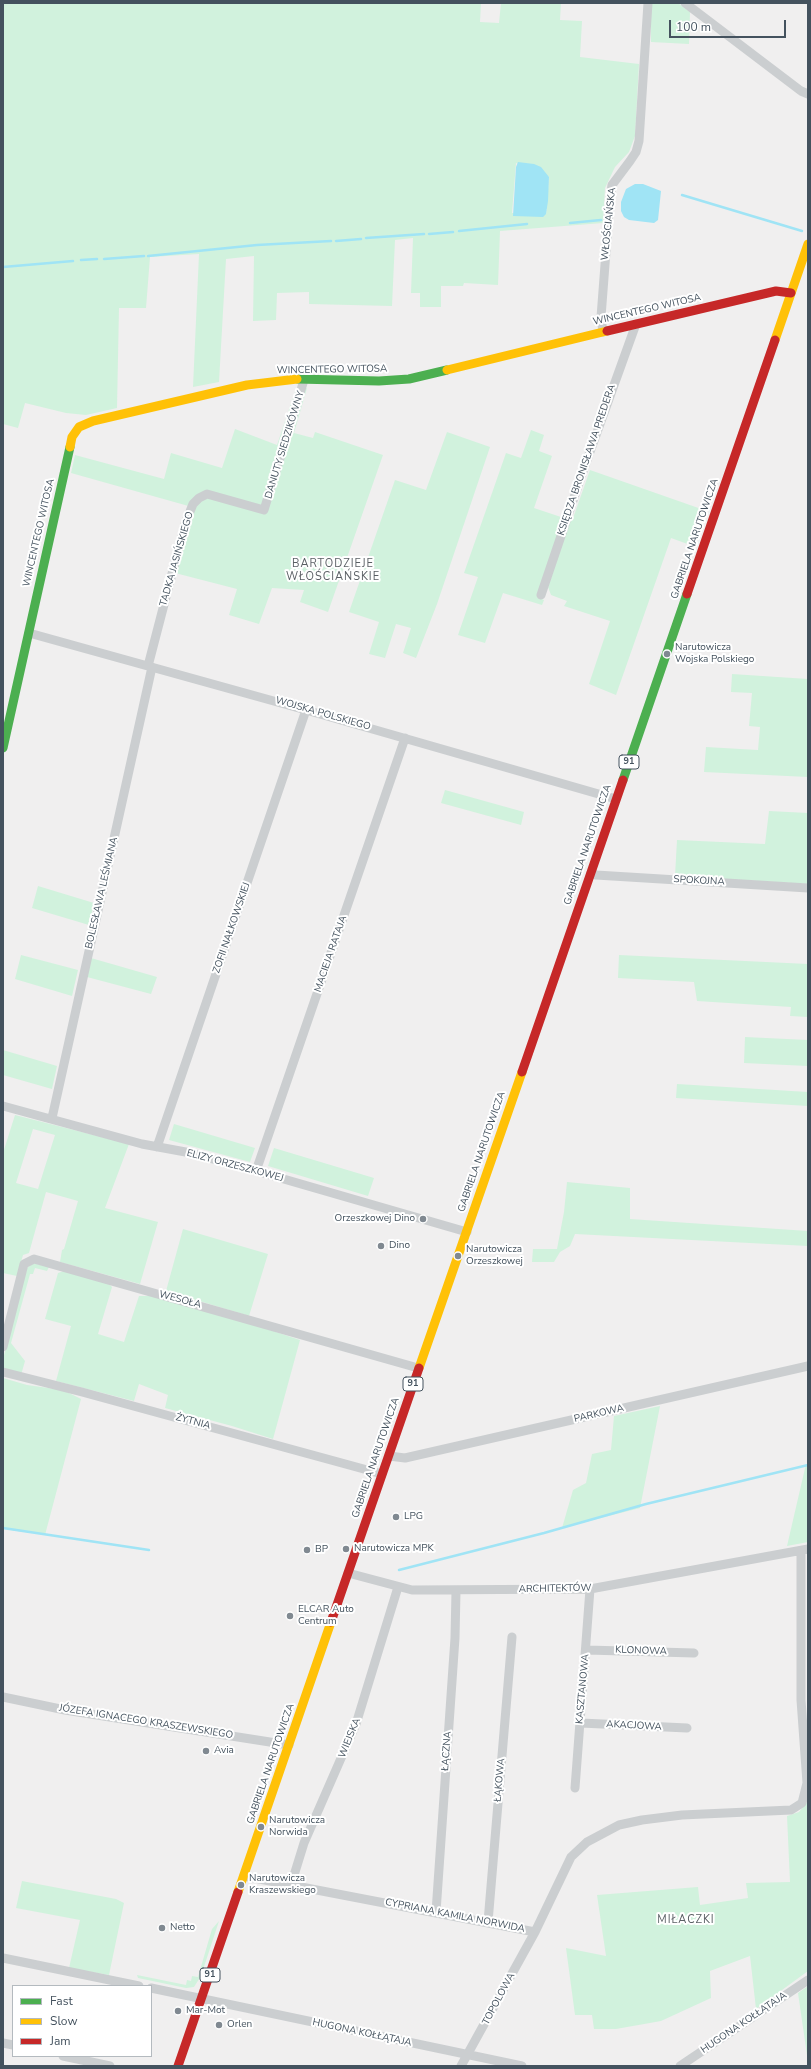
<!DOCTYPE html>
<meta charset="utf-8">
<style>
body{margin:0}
#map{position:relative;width:811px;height:2069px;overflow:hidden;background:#f0efef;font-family:"Nunito Sans",sans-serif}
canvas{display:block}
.frame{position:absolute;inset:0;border:4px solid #44525e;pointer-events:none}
.legend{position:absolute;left:12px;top:1985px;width:140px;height:72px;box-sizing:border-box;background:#fff;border:1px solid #b4babf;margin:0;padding:5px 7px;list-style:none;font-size:12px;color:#44525e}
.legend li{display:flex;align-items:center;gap:8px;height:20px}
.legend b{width:20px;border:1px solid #b4babf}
.scale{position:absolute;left:669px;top:20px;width:117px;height:18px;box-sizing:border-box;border:2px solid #44525e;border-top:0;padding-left:5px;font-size:12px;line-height:14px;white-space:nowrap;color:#44525e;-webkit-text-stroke:3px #fff;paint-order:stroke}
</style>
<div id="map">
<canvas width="811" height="2069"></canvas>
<div class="frame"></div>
<ul class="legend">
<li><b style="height:5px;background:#4caf50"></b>Fast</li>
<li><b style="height:5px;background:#ffc107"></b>Slow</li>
<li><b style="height:5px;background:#c62828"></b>Jam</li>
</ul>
<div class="scale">100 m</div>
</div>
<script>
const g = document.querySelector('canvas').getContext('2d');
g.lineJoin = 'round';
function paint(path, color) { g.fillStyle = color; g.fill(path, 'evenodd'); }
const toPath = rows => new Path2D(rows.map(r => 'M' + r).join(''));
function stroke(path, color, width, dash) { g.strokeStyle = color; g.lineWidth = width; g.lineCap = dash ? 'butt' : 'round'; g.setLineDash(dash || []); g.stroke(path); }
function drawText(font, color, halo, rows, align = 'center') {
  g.font = font + ' "Nunito Sans",sans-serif'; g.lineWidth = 4; g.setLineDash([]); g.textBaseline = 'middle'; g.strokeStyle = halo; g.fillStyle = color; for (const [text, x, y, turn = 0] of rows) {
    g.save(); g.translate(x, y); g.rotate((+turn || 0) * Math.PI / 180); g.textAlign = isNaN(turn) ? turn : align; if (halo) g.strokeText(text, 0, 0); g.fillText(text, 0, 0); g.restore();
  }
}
paint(toPath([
 [3,3,481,3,480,22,499,23,501,3,561,3,560,20,582,21,580,57,639,64,635,136,629,152,615,167,605,188,603,223,500,231,498,285,464,283,463,286,441,286,441,307,420,307,420,293,411,293,413,238,395,240,392,306,309,304,309,292,277,293,276,320,253,321,254,256,226,259,219,382,193,387,199,254,150,257,146,308,119,308,117,408,86,415,66,413,25,403,18,428,3,424],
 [516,163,549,177,546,214,512,213],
 [651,3,678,3,690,12,689,44,651,42],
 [307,388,294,433,313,438,315,432,383,455,328,612,300,602,304,590,272,588,259,624,229,615,237,589,175,573,192,507,71,473,75,455,164,479,171,453,222,468,235,429,277,445,296,389],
 [531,430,544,435,539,451,552,456,534,508,564,518,537,597,544,600,542,605,503,593,485,643,458,635,478,577,464,573,506,453,521,458],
 [447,432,490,447,437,604,416,658,403,653,411,628,396,624,385,658,369,654,379,622,349,612,395,480,426,490],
 [590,470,707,511,693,546,671,538,616,695,589,684,610,621,564,606,567,601,551,595,548,587,570,520,572,521],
 [732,674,808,679,808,777,704,772,706,747,758,750,760,727,749,726,752,693,731,692],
 [445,790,524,812,521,825,441,803],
 [769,811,808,813,808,884,675,876,677,840,765,844],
 [38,886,94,903,89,925,32,908],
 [21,955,78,970,72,996,15,979],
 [619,955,808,964,808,1017,790,1016,791,1007,697,1001,694,982,618,978],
 [91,958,157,977,151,994,87,977],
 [745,1037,808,1040,808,1066,744,1063],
 [3,1050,57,1066,52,1089,3,1075],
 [677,1084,808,1092,808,1106,676,1098],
 [15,1115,129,1144,105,1208,158,1222,140,1284,60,1262,62,1250,64,1249,78,1201,46,1192,29,1253,23,1255,17,1276,3,1273,3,1153],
 [33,1129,55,1135,38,1189,16,1183],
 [174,1124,255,1148,250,1162,169,1140],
 [274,1148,374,1178,368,1196,268,1166],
 [567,1182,630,1188,630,1219,808,1231,808,1246,575,1234,570,1246,560,1252,554,1262,532,1262,533,1249,557,1249,564,1212],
 [183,1229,268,1254,249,1316,166,1291],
 [33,1263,49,1267,47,1271,35,1268,33,1274,30,1274,11,1343,25,1361,21,1375,4,1370,3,1359,27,1268],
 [64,1271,109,1284,112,1287,98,1334,124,1342,139,1296,151,1296,237,1319,300,1340,273,1439,232,1426,165,1408,168,1395,139,1384,141,1377,134,1401,56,1381,71,1326,45,1319,58,1273],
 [3,1378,27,1385,63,1390,81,1399,45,1535,3,1529],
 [660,1406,640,1508,562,1528,573,1490,586,1483,592,1454,611,1450,614,1416],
 [806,1464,808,1464,808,1542,787,1546],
 [808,1801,808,1971,756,2009,750,1956,710,1971,711,1998,661,2021,616,2029,594,2029,592,2015,575,2015,566,1948,606,1956,597,1895,698,1887,700,1905,748,1898,746,1883,790,1882,787,1816,799,1812],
 [22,1881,116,1899,124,1903,109,1975,69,1968,80,1920,16,1908],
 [219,1921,201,1976,194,1987,186,1988,138,1978,137,1975,186,1985,187,1980,191,1981,192,1976,198,1977,212,1929],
 [808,1986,808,2062,798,1993]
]), '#d1f2dd');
paint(toPath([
 [518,162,534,164,541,167,549,177,548,201,546,214,543,217,513,216,516,167],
 [635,184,643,184,661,191,658,220,654,223,629,220,624,217,621,211,621,202,626,189]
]), '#a0e4f5');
stroke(toPath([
 [682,195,802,231],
 [570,223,601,220],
 [459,231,527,224],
 [429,234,453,232],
 [366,238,424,234],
 [336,241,361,239],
 [148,256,257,245,331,241],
 [104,259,144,256],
 [81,260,97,259],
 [3,267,73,261],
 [3,1528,149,1550],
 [399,1570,544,1533,646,1504,808,1465]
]), '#a0e4f5', 2.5);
stroke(toPath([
 [685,3,801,91,808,94],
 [603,332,601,317,610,199,612,185,630,161,636,152,639,141,648,3],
 [541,595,582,474,636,324],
 [29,633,306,710,616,799],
 [148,666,185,524,193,504,199,498,207,494,264,510,304,380],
 [591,873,596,875,808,888],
 [3,1106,142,1144,191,1153,256,1171,467,1232],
 [52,1118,152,667],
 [157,1147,306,710],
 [256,1171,405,738],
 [3,1347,24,1264,34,1259,418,1368],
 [3,1372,82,1392,382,1474],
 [389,1456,405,1458,808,1366],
 [348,1573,412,1590,590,1589,808,1549],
 [587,1650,694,1653],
 [3,1697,65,1710,289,1745],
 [581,1723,687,1728],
 [575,1788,590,1589],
 [244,1876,535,1932],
 [291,1885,304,1843,356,1724,398,1587],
 [436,1912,455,1638,456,1591],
 [488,1922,512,1637],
 [3,1958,139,1986],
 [151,1988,522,2066],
 [3,2043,13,2045],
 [63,2056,110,2066],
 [461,2066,535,1932,571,1857,587,1842,619,1825,642,1820,682,1815,791,1810,802,1803,807,1783,801,1700,801,1551],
 [680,2066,808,1980]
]), '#cbced0', 9);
stroke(toPath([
 [297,379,379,381,409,379,447,370],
 [3,748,70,447],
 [623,780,687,594]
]), '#4caf50', 9);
stroke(toPath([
 [775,340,808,244],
 [447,370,607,331],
 [70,447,72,437,79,427,93,421,247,385,297,379],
 [419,1368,522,1072],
 [238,1892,331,1622]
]), '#ffc107', 9);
stroke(toPath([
 [607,331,776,291,791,293],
 [687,594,775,340],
 [522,1072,623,780],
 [331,1622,419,1368],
 [178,2066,238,1892]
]), '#c62828', 9);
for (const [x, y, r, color] of [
 [667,654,4,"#808991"],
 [423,1219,4,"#808991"],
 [381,1246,4,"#808991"],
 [458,1256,4,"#808991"],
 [396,1517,4,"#808991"],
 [346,1549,4,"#808991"],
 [307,1550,4,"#808991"],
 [290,1616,4,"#808991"],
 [206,1751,4,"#808991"],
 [261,1827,4,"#808991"],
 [241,1885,4,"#808991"],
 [162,1928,4,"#808991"],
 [178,2011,4,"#808991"],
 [219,2025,4,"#808991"]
]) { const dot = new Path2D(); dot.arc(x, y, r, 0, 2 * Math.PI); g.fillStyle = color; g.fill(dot); stroke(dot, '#fff', 1.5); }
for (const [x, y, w] of [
 [629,762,20],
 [413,1384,20],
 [210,1975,20]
]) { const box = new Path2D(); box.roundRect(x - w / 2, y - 7, w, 14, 3); g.fillStyle = '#fff'; g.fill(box); stroke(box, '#44525e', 1); }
drawText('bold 9px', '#44525e', null, [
 ["91",629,762],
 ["91",413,1384],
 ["91",210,1975]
]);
drawText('10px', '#44525e', '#fff', [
 ["WŁOŚCIAŃSKA",609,224,-84],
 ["WINCENTEGO WITOSA",647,310,-13],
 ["WINCENTEGO WITOSA",332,370,-1],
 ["DANUTY SIEDZIKÓWNY",285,445,-73],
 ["KSIĘDZA BRONISŁAWA PREDERA",587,460,-71],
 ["WINCENTEGO WITOSA",39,533,-77],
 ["GABRIELA NARUTOWICZA",695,539,-71],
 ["TADKA JASIŃSKIEGO",177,559,-74],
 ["WOJSKA POLSKIEGO",323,714,16],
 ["GABRIELA NARUTOWICZA",588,845,-71],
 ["SPOKOJNA",699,881,3],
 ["BOLESŁAWA LEŚMIANA",102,893,-77],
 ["ZOFII NAŁKOWSKIEJ",232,928,-71],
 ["MACIEJA RATAJA",331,954,-71],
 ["GABRIELA NARUTOWICZA",482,1152,-71],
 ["ELIZY ORZESZKOWEJ",235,1166,15],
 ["WESOŁA",180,1300,15],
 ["PARKOWA",599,1414,-13],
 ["ŻYTNIA",193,1422,15],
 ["GABRIELA NARUTOWICZA",376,1458,-71],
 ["ARCHITEKTÓW",555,1589,-1],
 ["KLONOWA",641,1651,2],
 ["KASZTANOWA",583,1689,-85],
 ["JÓZEFA IGNACEGO KRASZEWSKIEGO",146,1722,9],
 ["AKACJOWA",634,1726,3],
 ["WIEJSKA",350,1738,-68],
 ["ŁĄCZNA",447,1751,-86],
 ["GABRIELA NARUTOWICZA",271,1764,-71],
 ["ŁĄKOWA",500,1780,-85],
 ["CYPRIANA KAMILA NORWIDA",455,1916,11],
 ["TOPOLOWA",499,1999,-62],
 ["HUGONA KOŁŁĄTAJA",744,2023,-34],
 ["HUGONA KOŁŁĄTAJA",362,2033,12]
]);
drawText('10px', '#44525e', '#fff', [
 ["Narutowicza",675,648],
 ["Wojska Polskiego",675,660],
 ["Orzeszkowej Dino",415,1219,"right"],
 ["Dino",389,1246],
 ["Narutowicza",466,1250],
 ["Orzeszkowej",466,1262],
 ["LPG",404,1517],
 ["Narutowicza MPK",354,1549],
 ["BP",315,1550],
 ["ELCAR Auto",298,1610],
 ["Centrum",298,1622],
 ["Avia",214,1751],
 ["Narutowicza",269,1821],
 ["Norwida",269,1833],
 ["Narutowicza",249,1879],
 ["Kraszewskiego",249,1891],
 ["Netto",170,1928],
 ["Mar-Mot",186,2011],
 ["Orlen",227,2025]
], 'left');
g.letterSpacing = '1px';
drawText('11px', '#5a5f64', '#fff', [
 ["BARTODZIEJE",333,564],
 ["WŁOŚCIAŃSKIE",333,577],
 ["MIŁACZKI",686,1920]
]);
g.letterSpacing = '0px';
</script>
